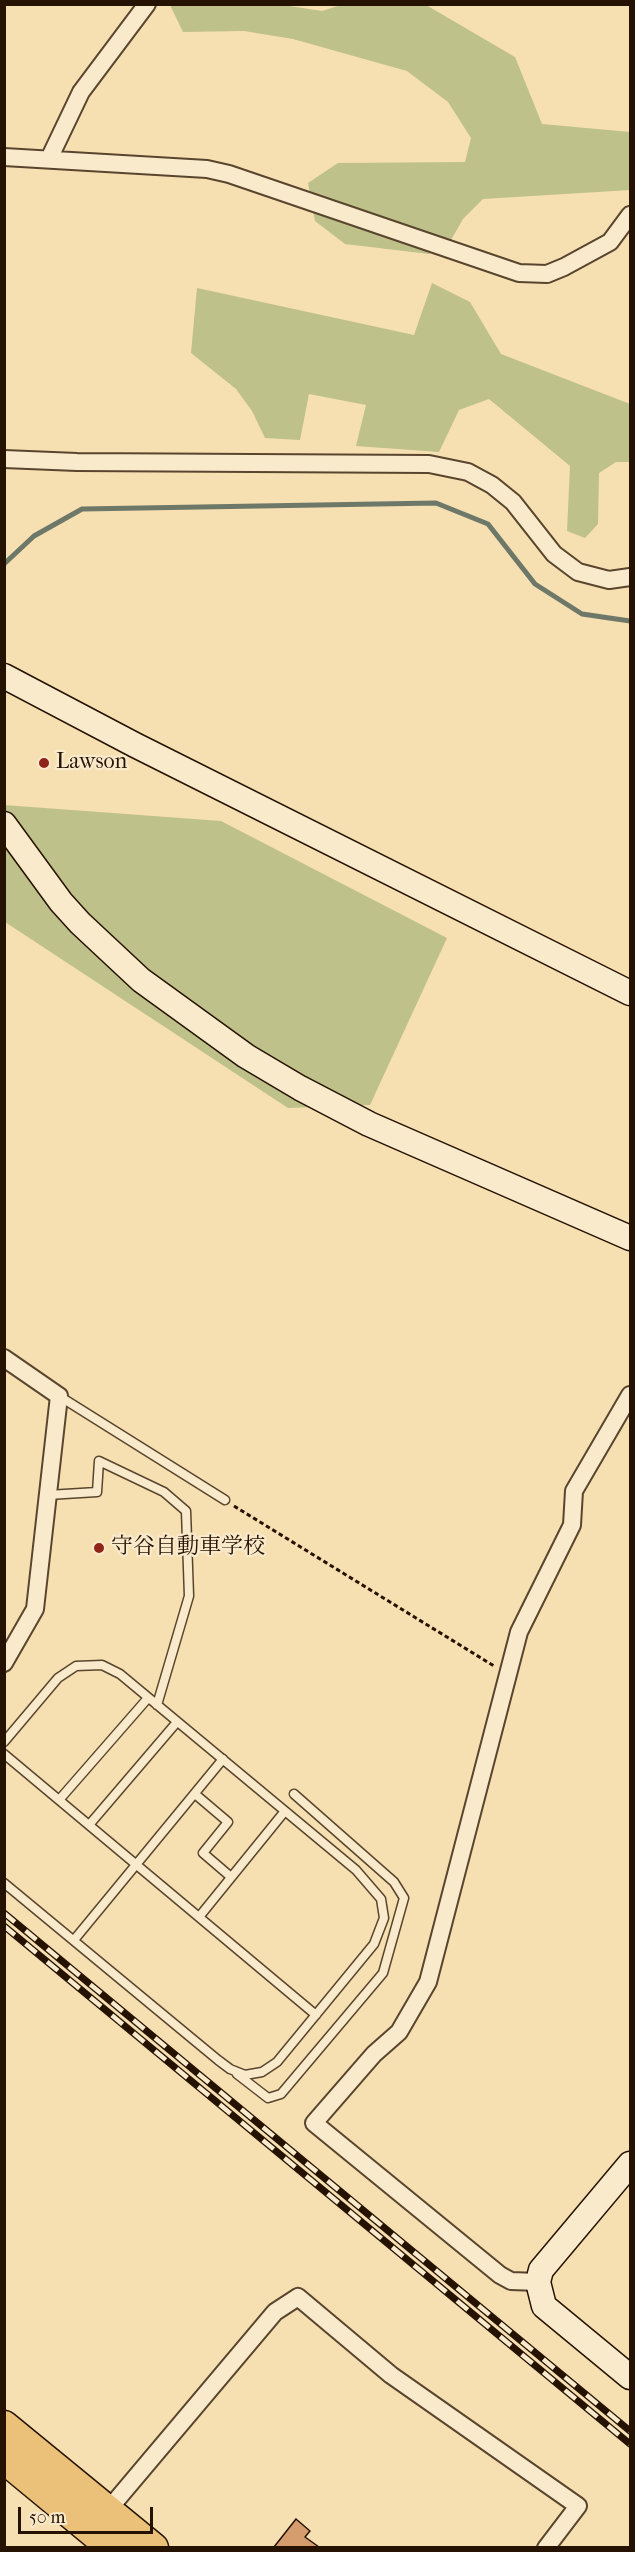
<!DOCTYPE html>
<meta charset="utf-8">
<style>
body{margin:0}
#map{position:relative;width:635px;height:2552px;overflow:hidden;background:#f6dfb1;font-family:"IM FELL French Canon",serif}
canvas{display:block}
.frame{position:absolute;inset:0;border:6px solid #251201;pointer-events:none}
.scale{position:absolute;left:18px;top:2507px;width:135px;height:27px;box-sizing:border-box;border:3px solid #251201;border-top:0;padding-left:8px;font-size:18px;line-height:21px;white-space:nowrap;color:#251201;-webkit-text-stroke:4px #f9eacc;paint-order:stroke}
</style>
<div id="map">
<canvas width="635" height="2552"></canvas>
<div class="frame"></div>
<div class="scale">50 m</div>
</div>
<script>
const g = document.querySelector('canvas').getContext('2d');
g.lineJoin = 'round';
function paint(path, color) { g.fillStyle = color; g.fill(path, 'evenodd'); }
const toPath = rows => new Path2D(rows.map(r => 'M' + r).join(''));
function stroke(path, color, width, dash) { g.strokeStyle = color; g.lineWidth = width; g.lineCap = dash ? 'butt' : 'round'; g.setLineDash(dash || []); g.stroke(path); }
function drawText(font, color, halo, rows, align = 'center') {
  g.font = font + ' "IM FELL French Canon","Noto Serif JP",serif'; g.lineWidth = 4.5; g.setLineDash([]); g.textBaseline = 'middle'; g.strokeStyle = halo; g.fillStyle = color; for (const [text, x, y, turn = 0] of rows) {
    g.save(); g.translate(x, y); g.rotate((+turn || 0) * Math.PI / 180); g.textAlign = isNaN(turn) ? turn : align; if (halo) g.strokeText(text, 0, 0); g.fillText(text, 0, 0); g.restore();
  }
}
paint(toPath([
 [170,5,283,5,322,11,341,5,426,5,515,57,542,124,630,132,630,190,483,199,463,219,451,240,429,254,345,244,315,221,308,183,338,163,465,162,471,138,448,102,407,71,293,39,244,31,183,32],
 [432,283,470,302,501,354,630,404,630,462,616,462,599,473,598,524,585,538,567,531,570,466,489,399,459,410,439,452,356,446,366,405,309,394,300,440,265,438,252,411,236,389,191,353,197,288,414,335],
 [4,805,221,821,447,938,370,1105,288,1108,5,922]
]), '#bec18a');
stroke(toPath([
 [4,564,34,536,82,509,436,503,488,524,535,584,582,614,630,621]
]), '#6d7869', 5);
const building = toPath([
 [296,2519,310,2531,305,2537,319,2547,274,2547,296,2519]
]);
paint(building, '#d59c6d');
stroke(building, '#251201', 1.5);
const lane = toPath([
 [59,1396,225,1500],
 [48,1495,97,1492,99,1461,164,1492,186,1511,189,1596,157,1705],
 [4,1742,58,1678,76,1666,102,1665,120,1674,356,1870,381,1899,384,1918,374,1944,277,2062,262,2072,245,2075,230,2069,218,2060,4,1883],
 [4,1754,316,2015],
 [195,1794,228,1822,203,1853,231,1877],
 [59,1800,148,1698],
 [89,1825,177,1722],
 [199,1917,285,1811],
 [74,1940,223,1759],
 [237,2074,268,2098,281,2094,383,1973,404,1898,394,1882,294,1794]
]);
const street = toPath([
 [4,157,207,169,229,174,519,273,547,274,564,267,610,242,630,215],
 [49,159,81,92,147,4],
 [4,459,77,462,429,464,468,472,492,485,513,502,554,554,578,572,609,580,630,577],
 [4,1358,59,1396,35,1609,4,1663],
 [538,2282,511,2281,500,2275,314,2123,374,2054,399,2032,428,1982,519,1632,572,1525,574,1491,630,1395],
 [103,2516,275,2312,298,2297,391,2375,578,2506,546,2548]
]);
const secondary = toPath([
 [4,676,135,745,630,993],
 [4,824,61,902,80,923,141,980,246,1056,300,1088,369,1124,630,1238],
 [630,2164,541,2270,538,2282,544,2306,630,2377]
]);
const highway = toPath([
 [4,2426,153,2548],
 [4,2458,113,2548]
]);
stroke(lane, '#59452d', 11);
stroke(street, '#59452d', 20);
stroke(secondary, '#251201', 27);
stroke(highway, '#251201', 33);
stroke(toPath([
 [234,1506,494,1666]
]), '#251201', 3, [4.5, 3]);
stroke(lane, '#f9eacc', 8);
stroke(street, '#f9eacc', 16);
stroke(secondary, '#f9eacc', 24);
stroke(highway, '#ebc078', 30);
const rail = toPath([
 [4,1913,630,2431],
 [4,1926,630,2444]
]);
stroke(rail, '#251201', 7);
stroke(rail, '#f9eacc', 4.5, [14]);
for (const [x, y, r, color] of [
 [44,763,6,"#8f2418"],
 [99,1548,6,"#8f2418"]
]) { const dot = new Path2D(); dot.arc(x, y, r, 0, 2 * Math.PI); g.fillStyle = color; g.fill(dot); stroke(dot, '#f9eacc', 2); }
drawText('22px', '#251201', '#f9eacc', [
 ["Lawson",56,763],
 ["守谷自動車学校",111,1548]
], 'left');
</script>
